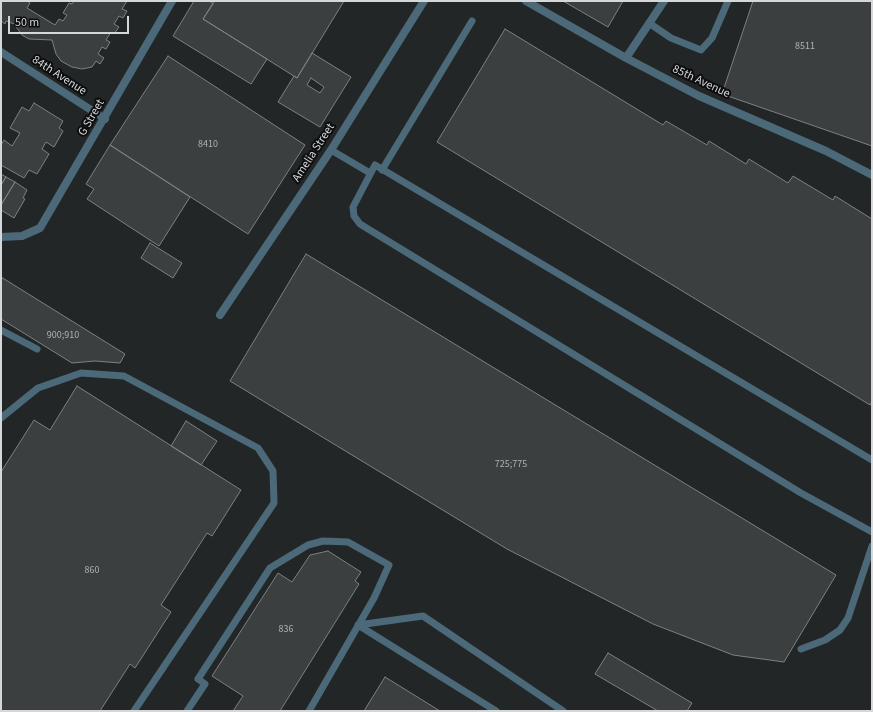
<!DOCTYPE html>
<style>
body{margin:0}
#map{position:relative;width:873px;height:712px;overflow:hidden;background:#222626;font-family:"Source Sans 3",sans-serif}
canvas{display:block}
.frame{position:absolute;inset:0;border:2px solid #d5d7d8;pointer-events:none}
.scale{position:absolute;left:8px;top:16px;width:121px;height:18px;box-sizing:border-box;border:2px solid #d5d7d8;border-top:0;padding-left:5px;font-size:12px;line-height:14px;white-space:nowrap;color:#d5d7d8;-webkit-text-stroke:3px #0d0e0f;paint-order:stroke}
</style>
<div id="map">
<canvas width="873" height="712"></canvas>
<div class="frame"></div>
<div class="scale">50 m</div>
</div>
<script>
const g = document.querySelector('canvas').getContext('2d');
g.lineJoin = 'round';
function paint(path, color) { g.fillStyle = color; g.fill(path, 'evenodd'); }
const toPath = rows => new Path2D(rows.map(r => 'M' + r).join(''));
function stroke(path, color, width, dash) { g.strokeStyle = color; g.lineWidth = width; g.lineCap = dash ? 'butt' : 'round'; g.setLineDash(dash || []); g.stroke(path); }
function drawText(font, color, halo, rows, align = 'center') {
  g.font = font + ' "Source Sans 3",sans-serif'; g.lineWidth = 4; g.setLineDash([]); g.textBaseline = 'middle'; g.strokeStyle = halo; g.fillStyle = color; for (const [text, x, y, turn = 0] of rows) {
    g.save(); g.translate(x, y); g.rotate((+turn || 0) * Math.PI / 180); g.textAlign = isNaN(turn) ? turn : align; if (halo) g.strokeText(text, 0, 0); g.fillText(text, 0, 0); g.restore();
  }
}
const building = toPath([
 [1,1,27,1,30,3,27,8,55,25,59,19,63,21,67,15,63,13,69,3,72,4,74,1,127,1,122,9,127,11,123,18,119,16,114,24,119,27,114,34,111,32,106,40,110,42,106,49,102,47,98,54,104,58,100,64,96,61,92,67,82,69,72,67,61,61,56,54,52,40,29,39,22,35,14,24,6,21,5,24,1,21,1,1],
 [194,1,209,1,213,3,203,19,267,59,251,84,173,36,194,1],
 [215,1,344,1,297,78,203,19,215,1],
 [563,1,623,1,608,27,563,1],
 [753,1,872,1,872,146,722,94,753,1],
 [505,29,663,125,666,121,707,145,709,141,746,164,749,159,788,183,793,176,833,200,835,196,872,219,872,401,870,405,437,142,505,29],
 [312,53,351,77,320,127,278,102,294,76,297,78,312,53],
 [311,78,324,87,320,93,307,85,311,78],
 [168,56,305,145,248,234,110,145,168,56],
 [34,103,63,121,59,128,63,131,54,147,46,142,42,149,49,154,37,174,29,170,24,178,1,165,1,145,4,140,12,146,20,133,10,128,22,107,29,111,34,103],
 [110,145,190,197,159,246,87,199,94,189,86,184,110,145],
 [1,174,6,177,1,185,1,174],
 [6,177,15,182,1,205,1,185,6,177],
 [15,182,27,190,23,198,25,199,14,218,1,210,1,205,15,182],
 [150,243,182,263,173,278,141,258,150,243],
 [306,254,836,575,784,662,733,655,653,624,507,549,230,381,306,254],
 [1,277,125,354,120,363,95,361,72,363,1,319,1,277],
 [77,386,241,490,212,536,207,533,161,605,171,612,135,668,130,664,100,711,1,711,1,472,34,420,50,430,77,386],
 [186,421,217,441,201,465,171,446,186,421],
 [328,551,361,572,355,581,359,584,280,711,233,711,243,696,212,676,278,573,292,582,310,555,328,551],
 [608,653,692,703,687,711,658,711,595,674,608,653],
 [385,677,440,711,364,711,385,677]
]);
paint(building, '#3c3f3f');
stroke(building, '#7d8181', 1);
stroke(toPath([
 [649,23,671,38,701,50,712,38,728,1],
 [331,150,370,173],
 [382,170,472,21],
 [1,330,37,349],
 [1,418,38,388,81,373,124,376,258,448,273,471,274,503,134,711],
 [872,460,375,165,353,207,354,216,360,224,801,493,872,532],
 [358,625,423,616,563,711],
 [358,625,496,711],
 [801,649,825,640,840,630,848,618,872,546],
 [187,711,205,684,198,679,270,568,308,545,323,541,348,542,389,565,374,598,309,711]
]), '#4b6978', 7);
stroke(toPath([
 [526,1,626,58,699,96,826,151,872,175],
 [1,52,105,119],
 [626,58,664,1],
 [1,237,22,236,40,228,172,1],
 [220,315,331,150,424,1]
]), '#4b6978', 8);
drawText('10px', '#afb1b2', null, [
 ["8511",805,47],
 ["8410",208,145],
 ["900;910",63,336],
 ["725;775",511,465],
 ["860",92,571],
 ["836",286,630]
]);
drawText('12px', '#d5d7d8', '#0d0e0f', [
 ["84th Avenue",59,76,33],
 ["85th Avenue",701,82,25],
 ["G Street",92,118,-60],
 ["Amelia Street",314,153,-57]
]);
</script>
